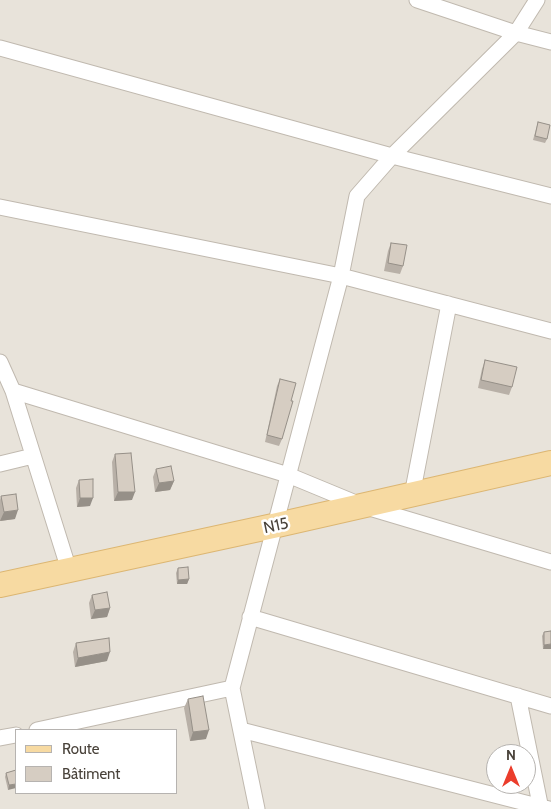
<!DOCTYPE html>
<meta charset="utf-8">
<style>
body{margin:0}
#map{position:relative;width:551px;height:809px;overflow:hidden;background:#f5f1ec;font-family:Cabin,sans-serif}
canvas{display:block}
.legend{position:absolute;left:15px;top:729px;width:162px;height:65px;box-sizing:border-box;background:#fff;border:1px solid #b6b3b0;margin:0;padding:6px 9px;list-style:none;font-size:15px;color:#49423a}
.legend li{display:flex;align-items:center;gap:10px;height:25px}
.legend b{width:25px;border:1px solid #b6b3b0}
.north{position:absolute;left:486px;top:744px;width:50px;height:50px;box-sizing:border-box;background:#fff;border:1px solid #b6b3b0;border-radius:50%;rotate:0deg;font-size:14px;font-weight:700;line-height:20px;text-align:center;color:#49423a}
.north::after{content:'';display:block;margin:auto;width:18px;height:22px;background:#eb3d2c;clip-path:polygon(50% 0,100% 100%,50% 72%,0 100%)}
</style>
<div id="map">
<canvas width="551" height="809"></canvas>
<ul class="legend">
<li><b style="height:6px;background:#f7daa2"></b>Route</li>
<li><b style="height:14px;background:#d6cdc2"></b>Bâtiment</li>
</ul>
<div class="north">N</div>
</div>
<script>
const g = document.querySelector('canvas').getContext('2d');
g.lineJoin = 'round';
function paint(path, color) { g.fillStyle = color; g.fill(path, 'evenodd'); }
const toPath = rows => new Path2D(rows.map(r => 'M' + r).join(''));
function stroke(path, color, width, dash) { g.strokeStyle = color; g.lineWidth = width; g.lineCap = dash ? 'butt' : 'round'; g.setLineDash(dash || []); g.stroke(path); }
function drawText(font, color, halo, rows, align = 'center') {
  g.font = font + ' Cabin,sans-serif'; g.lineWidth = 5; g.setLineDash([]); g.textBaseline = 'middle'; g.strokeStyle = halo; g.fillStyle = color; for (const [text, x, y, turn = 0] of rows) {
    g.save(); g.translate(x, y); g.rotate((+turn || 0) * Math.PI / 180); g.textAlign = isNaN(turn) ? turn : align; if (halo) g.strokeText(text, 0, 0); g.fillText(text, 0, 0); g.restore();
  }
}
paint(toPath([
 [0,0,551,0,551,809,0,809],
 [16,730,176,730,176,793,16,793],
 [496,754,526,754,526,784,496,784]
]), '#e8e3da');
const street = toPath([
 [417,0,516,33,551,42],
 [0,48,392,156,551,196],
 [0,207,341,276,551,331],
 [0,362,13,391,69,570],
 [13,391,288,475,363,506,551,562],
 [0,464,33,456],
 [412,495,449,304],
 [250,617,551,706],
 [518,696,541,809],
 [37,730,232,688],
 [241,730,549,809],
 [0,738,16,735],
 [257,809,232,688,341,276,357,196,392,156,516,33,537,0]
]);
const primary = toPath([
 [0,585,273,526,551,463]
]);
stroke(street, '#c0b9af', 17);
stroke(primary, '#dcb672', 26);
stroke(street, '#fff', 15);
stroke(primary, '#f7daa2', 24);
paint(toPath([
 [538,122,547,139,545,143,533,140],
 [391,243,403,266,400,274,384,271,388,251],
 [485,360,512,387,509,395,478,388,482,369],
 [280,379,291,401,282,439,279,446,265,442,277,386],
 [115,454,132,500,114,501,112,462],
 [156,469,174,481,170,490,155,492,153,477],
 [79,480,90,506,77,507,76,488],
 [1,496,15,519,0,521,0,500],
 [178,568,189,579,187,584,177,584,176,573],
 [92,595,110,608,107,617,91,619,89,603],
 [551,631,543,649,542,636,544,632],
 [76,643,107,661,75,667,73,652],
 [188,699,206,739,190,741,184,708],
 [16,770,8,790,5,777,6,773]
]), '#b8b0a7');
paint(toPath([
 [174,481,170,490,155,492,159,483],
 [118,492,135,492,132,500,114,501],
 [80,498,93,498,90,506,77,507],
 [18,510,15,519,0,521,4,512],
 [189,579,187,584,177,584,178,580],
 [110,608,107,617,91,619,95,610],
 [551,644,551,649,543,649,544,645],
 [110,652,107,661,75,667,78,658],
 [209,730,206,739,190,741,193,732],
 [16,784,16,788,8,790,9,785]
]), '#969088');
const building = toPath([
 [538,122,550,125,547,139,535,136,538,122],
 [391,243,407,245,403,266,388,263,391,243],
 [485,360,517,367,512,387,481,380,485,360],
 [280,379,296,383,291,401,293,401,282,439,267,435,280,379],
 [131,453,135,492,118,492,115,454,131,453],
 [171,466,174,481,159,483,156,469,171,466],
 [93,479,93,498,80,498,79,480,93,479],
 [16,494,18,510,4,512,1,496,16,494],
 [188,567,189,579,178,580,178,568,188,567],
 [107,592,110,608,95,610,92,595,107,592],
 [551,631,551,644,544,645,544,632,551,631],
 [109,638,110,652,78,658,76,643,109,638],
 [203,696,209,730,193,732,188,699,203,696],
 [16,770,16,784,9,785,6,773,16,770]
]);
paint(building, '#d6cdc2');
stroke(building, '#969088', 1);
drawText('16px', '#49423a', '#fff', [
 ["N15",276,526,-12]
]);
</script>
